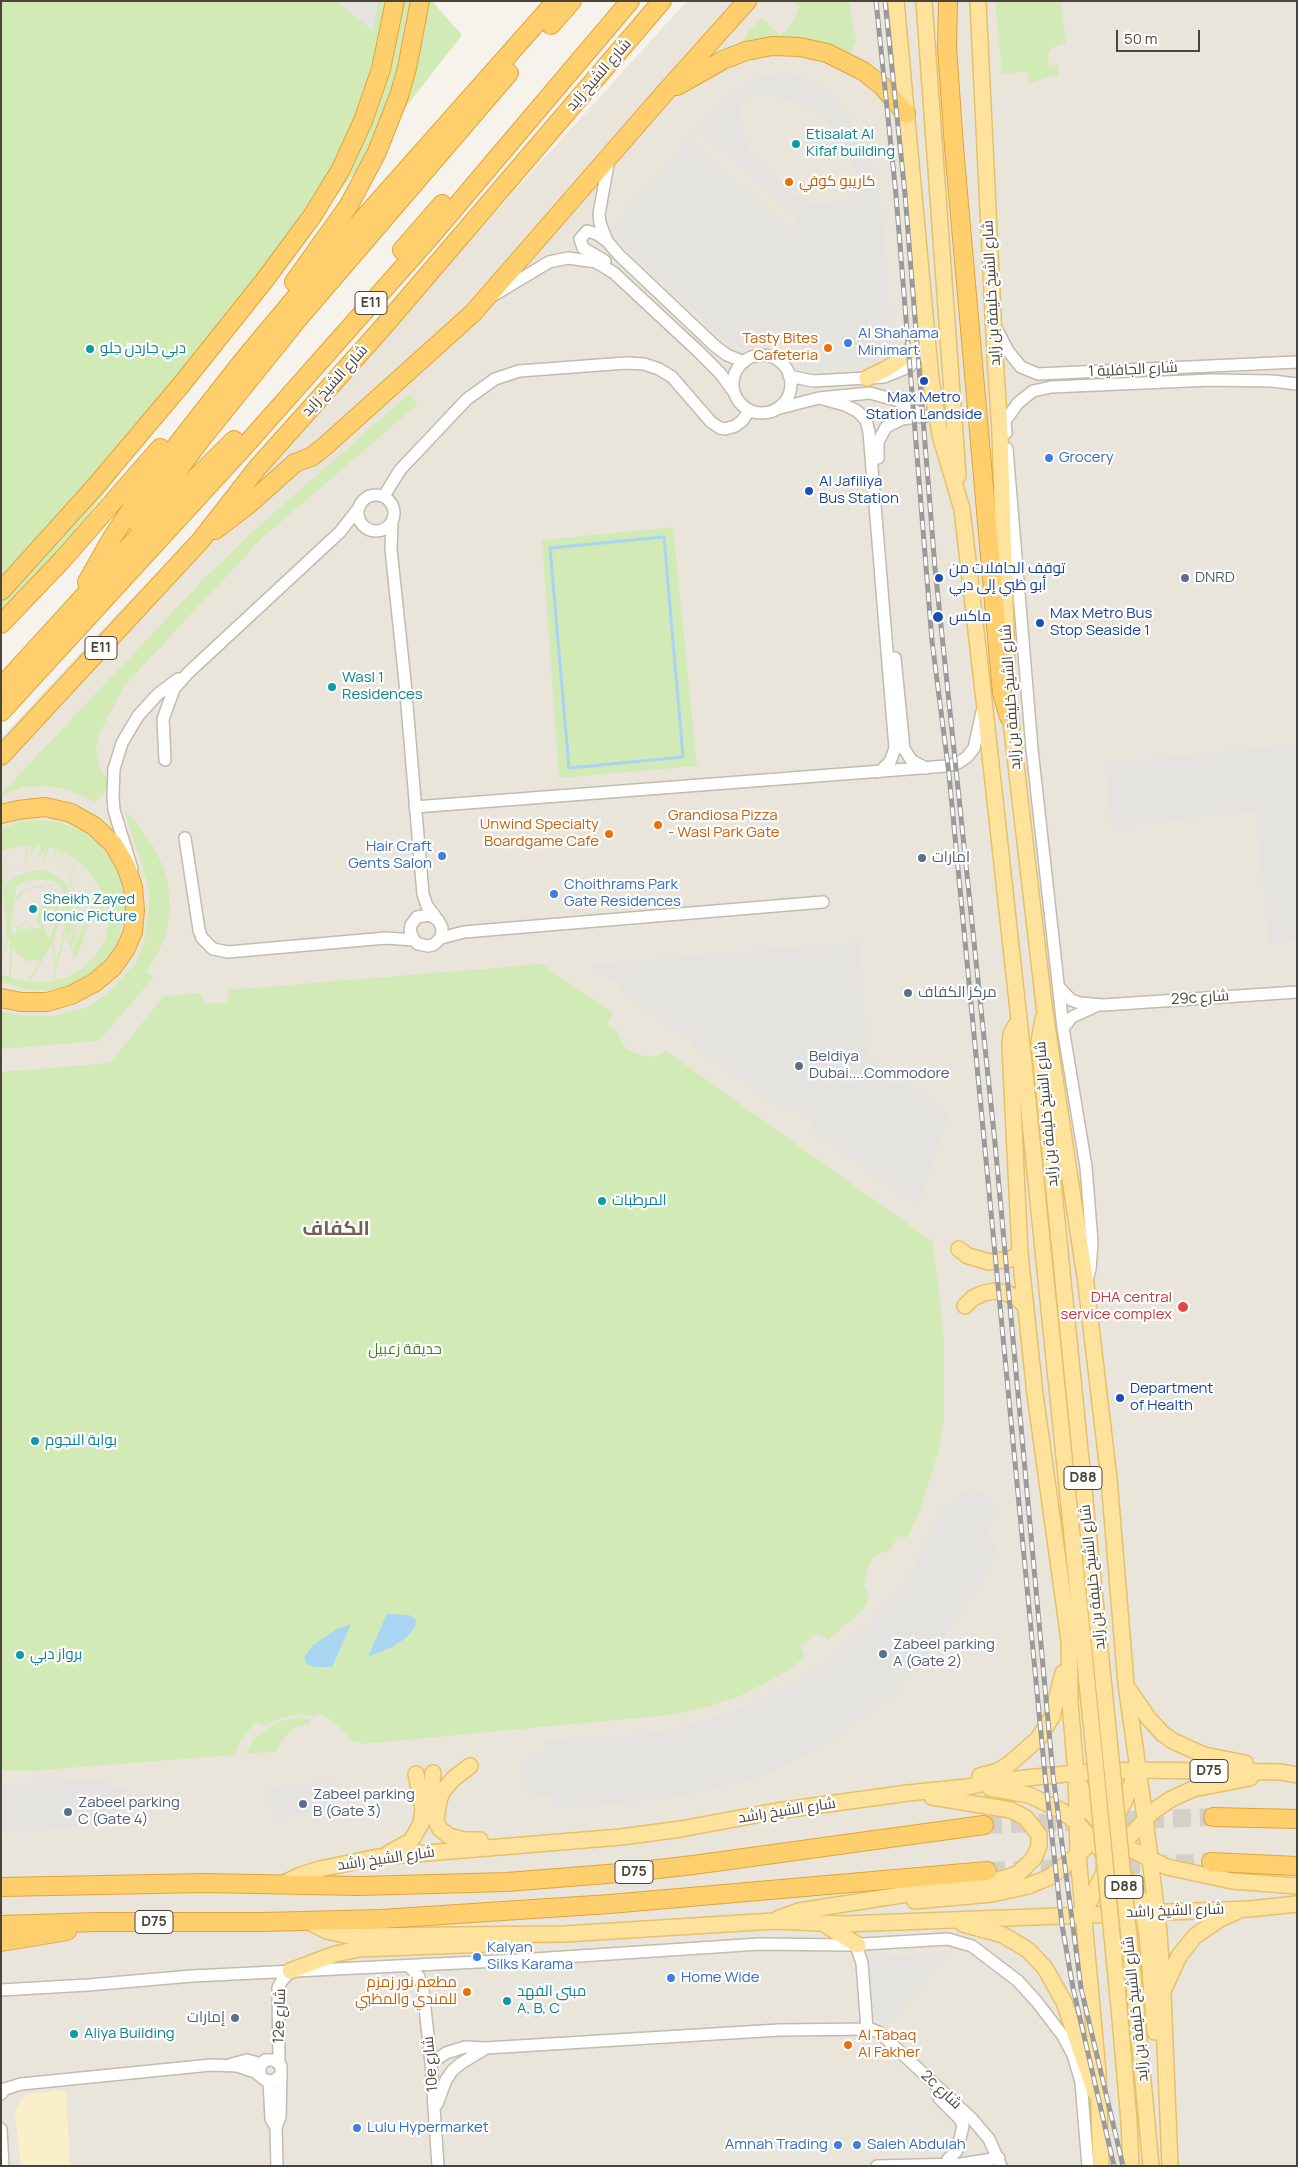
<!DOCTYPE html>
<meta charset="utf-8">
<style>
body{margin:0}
#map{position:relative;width:1298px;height:2167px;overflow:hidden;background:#f6f3ec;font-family:Manrope,sans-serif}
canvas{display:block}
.frame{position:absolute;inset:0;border:2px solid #4b4439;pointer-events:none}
.scale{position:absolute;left:1116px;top:30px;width:84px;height:22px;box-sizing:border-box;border:2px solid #4b4439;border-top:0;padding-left:6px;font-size:15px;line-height:18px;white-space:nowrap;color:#4b4439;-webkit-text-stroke:4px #fff;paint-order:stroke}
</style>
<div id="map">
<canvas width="1298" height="2167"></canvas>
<div class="frame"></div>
<div class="scale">50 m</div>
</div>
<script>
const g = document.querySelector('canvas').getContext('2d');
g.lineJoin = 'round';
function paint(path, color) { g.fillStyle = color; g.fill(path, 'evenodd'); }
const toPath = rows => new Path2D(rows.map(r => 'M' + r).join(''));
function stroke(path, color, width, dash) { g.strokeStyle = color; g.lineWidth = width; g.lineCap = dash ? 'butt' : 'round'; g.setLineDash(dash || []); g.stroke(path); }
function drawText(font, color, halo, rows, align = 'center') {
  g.font = font + ' Manrope,Cairo,sans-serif'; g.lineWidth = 4.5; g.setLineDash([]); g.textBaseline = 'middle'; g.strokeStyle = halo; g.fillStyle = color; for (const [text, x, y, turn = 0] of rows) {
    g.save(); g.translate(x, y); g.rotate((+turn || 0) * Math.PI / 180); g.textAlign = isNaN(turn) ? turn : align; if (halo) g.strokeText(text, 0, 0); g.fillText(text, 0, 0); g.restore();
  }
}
paint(toPath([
 [687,1,1297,1,1297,2166,1,2166,1,738,114,617,294,434]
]), '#eae5da');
paint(toPath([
 [1,1,432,1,462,35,1,626],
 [791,1,849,1,856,39,851,53,824,44,740,46,750,29,762,18,780,35,786,31,795,18,799,6],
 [995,1,1061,1,1066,43,1051,48,1047,60,1051,66,1058,63,1058,75,1029,83,1027,71,1002,74],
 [409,394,418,404,262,538,125,685,101,730,96,747,99,767,109,783,103,795,94,802,70,790,47,786,21,787,2,797,1,794,203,580,251,533],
 [673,527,697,766,559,778,542,540],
 [124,810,137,823,153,846,163,866,168,882,170,911,166,935,157,955,146,972,154,977,99,1041,1,1049,1,1011,22,1016,54,1016,85,1008,104,996,136,963,144,944,150,898,146,878],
 [36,820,60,822,83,832,99,844,112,861,120,875,126,909,117,942,109,957,97,968,75,983,64,988,48,990,29,990,1,982,1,974,9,977,10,943,8,939,1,965,7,937,4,897,1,900,3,893,1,866,6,857,2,869,3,874,11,854,3,877,4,880,15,854,4,883,5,889,10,880,17,876,32,871,44,870,60,878,67,884,66,894,76,859,68,855,62,874,67,854,64,853,59,869,63,853,61,852,55,870,60,851,57,850,51,867,55,849,49,847,42,866,46,847,38,860,41,846,39,845,32,866,38,846,36,845,31,860,35,846,30,858,32,846,30,845,22,872,28,845,15,847,1,852,1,829,18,822],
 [77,860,91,874,102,892,93,920,97,923,97,927,106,902,108,920,106,937,100,950,84,967,68,977,53,981,66,932,74,958,79,952,97,898,96,896,80,943,91,903,74,952,81,925,72,951,71,949,83,911,71,946,79,917,70,941,69,940,86,885,69,936,84,881,68,930,81,883,67,924,80,876,68,913,78,871,68,905,67,900,74,876,67,893],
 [39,879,54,881,63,889,66,902,60,913,58,894,53,884,25,889,19,892,20,893,15,898,16,886,25,881],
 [43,885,54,886,58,906,51,904,39,907,37,922,40,924,41,927,32,929,27,924,29,931,25,928,19,929,21,925,25,924,28,920,18,926,15,934,13,935,10,927,15,901,24,891,33,888,43,888,41,886],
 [52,908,55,913,57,909,58,914,51,937,48,939,41,918,42,911,55,917,51,911,46,910],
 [65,919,62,940,56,961,54,952,55,933,59,924],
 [52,943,55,969,52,982,30,982],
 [12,947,16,954,27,961,40,960,28,982,11,978],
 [542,964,613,1013,607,1024,616,1029,619,1038,627,1050,647,1057,657,1056,666,1051,933,1242,944,1338,944,1421,938,1452,920,1510,907,1538,897,1536,892,1549,874,1556,867,1569,864,1584,869,1599,863,1610,828,1640,818,1633,800,1646,805,1658,777,1677,742,1695,707,1707,670,1715,361,1744,360,1741,351,1742,344,1732,335,1724,335,1722,318,1713,316,1716,300,1714,284,1717,266,1726,256,1721,239,1743,234,1755,30,1771,1,1771,1,1072,110,1063,164,996,201,993,204,1004,227,1002,229,990],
 [295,1718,311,1719,310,1724,299,1726,289,1732,280,1743,276,1752,246,1753,254,1739,267,1729,281,1721]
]), '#d2eab5');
paint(toPath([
 [66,2090,70,2166,21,2166,15,2112,19,2102,28,2094]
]), '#f9efc9');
paint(toPath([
 [337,1,378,1,373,31],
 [790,73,822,87,847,113,870,149,884,231,891,342,891,349,886,358,877,364,814,372,800,366,788,344,768,342,759,348,740,348,729,344,618,239,614,231,615,223,716,109,755,78],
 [773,95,805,105,823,117,838,132,850,152,857,177,858,196,853,199,821,204,809,203,794,196,752,156,744,136,740,113,740,98],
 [700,129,799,220,790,231,691,140],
 [1297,744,1297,940,1269,944,1255,811,1112,827,1105,764],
 [860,942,867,1055,896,1084,903,1077,948,1113,919,1207,810,1129,814,1123,789,1104,784,1111,690,1044,694,1037,677,1032,621,991,620,985,588,965],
 [969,1490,980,1491,990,1498,995,1508,994,1519,986,1539,998,1546,985,1574,941,1642,915,1671,891,1697,844,1731,818,1748,764,1775,701,1792,660,1799,555,1809,553,1795,538,1796,526,1788,522,1781,522,1767,531,1755,544,1750,544,1741,647,1734,681,1728,744,1708,796,1682,825,1663,871,1623,894,1596,913,1568,945,1503,951,1505,959,1494],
 [109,1779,110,1787,126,1788,133,1796,136,1822,1,1833,1,1785],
 [332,1781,335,1812,272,1818,269,1788],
 [950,1952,889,2024,870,2017,867,1959]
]), '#e5e3e0');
paint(toPath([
 [387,1614,409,1615,416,1620,415,1627,407,1637,394,1646,368,1657],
 [351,1624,332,1667,315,1667,307,1664,304,1658,312,1646,337,1629]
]), '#a9d4f2');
stroke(toPath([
 [664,537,683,757,569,768,550,548,664,537]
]), '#a9d4f2', 3);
stroke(toPath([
 [984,1825,1213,1817],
 [987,1871,1211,1862]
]), '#d4d0c8', 18, [18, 9]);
const minor = toPath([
 [609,159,599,214,600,223,607,241,619,255,715,346,727,355,744,362],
 [605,261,583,248,580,239,587,231,597,234,607,241],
 [494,295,549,262,568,258,596,262,614,273,700,353,720,373,733,391],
 [995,326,1008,351,1021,367,1038,374,1297,362],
 '733 384a29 29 0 1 1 58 0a29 29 0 1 1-58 0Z',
 [789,376,813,381,884,377,909,367,928,345],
 [819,398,845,405,857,411,866,420,869,432,895,748,890,762,879,772],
 [780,408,819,398,870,393,899,401,924,417],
 [1006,433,1005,421,1018,403,1033,391,1051,387,1211,380,1272,381,1297,384],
 [1007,449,1032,749,1063,1028,1086,1167,1092,1242,1090,1269,1087,1280],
 [878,458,878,442,886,427,902,419,924,416],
 '358 513a18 18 0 1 1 36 0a18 18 0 1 1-36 0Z',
 [384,496,400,470,467,399,495,379,519,371,626,363,644,364,659,369,672,377,711,422,720,428,725,429,735,426,742,421,749,411],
 [392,521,391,549,405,682,423,894,427,906,435,916],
 [895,658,904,749,912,761,926,768],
 [165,760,163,719,174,689,188,673,340,532,358,509],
 [415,807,947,766,958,763,967,757,974,748,982,712],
 [185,838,199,930,202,938,213,949,228,952,386,938,414,940,418,944,428,946,433,945,441,938,442,928,438,920,430,915,417,917,411,925,410,931,414,940],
 [132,869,114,810,113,796,114,769,122,743,138,716,158,694,178,679],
 [441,938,464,932,823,902],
 [1059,987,1071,1000,1080,1003,1103,1005,1297,992],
 [1063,1028,1072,1017,1096,1006],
 [856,1945,862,1963,867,2028],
 [409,1966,419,1977,423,1990,431,2063,438,2166],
 [1,1990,88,1985,192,1976,519,1960,760,1944,846,1945,948,1939,972,1946,1018,1981,1037,2002,1063,2036,1073,2055,1081,2082,1088,2166],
 [279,2063,278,1988,281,1982,290,1971],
 [431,2063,446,2053,465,2047,486,2048,779,2030,871,2029,880,2033,972,2119,989,2139,1001,2166],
 [232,2064,247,2060,262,2064],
 [269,2081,271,2119,276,2127],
 [1,2094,5,2089,21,2084,211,2065,237,2066,255,2072,265,2080,273,2081,281,2075,281,2066,274,2060,265,2060,260,2067,260,2075],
 [939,2098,960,2119,963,2126,957,2151,948,2159],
 [437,2104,446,2080,452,2071,460,2064,486,2048],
 [1,2129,3,2166],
 [277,2166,276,2127,280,2117,281,2075],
 [877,2166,961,2164,999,2158]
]);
const major = toPath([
 [896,1,931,380,940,435,962,509,984,700,1026,1083,1095,1761],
 [924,1,958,476],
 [978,1,995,356,1000,433,1007,667],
 [867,378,886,369,907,355,926,330],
 [1009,705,1045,1013,1086,1284,1109,1479,1126,1684,1145,1818,1159,1932,1163,1995,1170,2166],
 [1043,1019,1039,1042,1111,1759],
 [1016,1025,1011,1034,1010,1046,1020,1253,1035,1394,1069,1640,1070,1703,1076,1773,1078,1855,1098,2073,1101,2166],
 [959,1249,968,1256,989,1262,1011,1259,1020,1253],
 [965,1306,973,1298,984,1293,995,1291,1006,1293,1017,1298,1025,1306],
 [1129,1690,1149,1719,1163,1734,1173,1741,1204,1755,1245,1763],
 [470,1766,453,1779,442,1792,439,1801,436,1821,440,1829,449,1836,464,1840,480,1840],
 [980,1776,998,1771,1008,1765,1038,1739,1052,1717,1063,1673],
 [1080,1785,1090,1812,1122,1845,1167,1867,1232,1881,1297,1886],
 [990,1788,1029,1795,1062,1811,1077,1823,1130,1883,1141,1900,1147,1933,1155,2032],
 [433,1813,430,1803,433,1773],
 [389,1853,411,1841,421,1824,423,1809,416,1774],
 [282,1884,301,1875,320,1869,378,1857,621,1837,681,1829,777,1811,908,1793,967,1787,996,1781,1076,1773,1137,1770,1281,1772,1297,1775],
 [915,1901,992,1894,1028,1886,1050,1877,1078,1855,1117,1815,1125,1800,1137,1770],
 [1084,1912,1110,1861,1122,1845,1152,1812,1171,1799,1193,1789,1250,1778],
 [779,1918,799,1911,1003,1879,1019,1873,1034,1858,1039,1846,1039,1835,1026,1818,1011,1810,932,1797],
 [307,1921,327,1931,349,1936,565,1934,774,1921,844,1924,1249,1909,1297,1904],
 [824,1924,858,1945],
 [963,1924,1003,1935,1028,1950,1045,1968,1064,2002,1095,2092],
 [290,1971,335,1954,359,1949,487,1944],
 [1165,1987,1179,1956,1195,1936,1220,1919,1236,1912],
 [1137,2016,1151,2166],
 [1120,2018,1129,2122,1131,2166]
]);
const highway = toPath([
 [948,1,947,47,954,147,1002,693,1009,717],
 [551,25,572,1],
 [677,86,723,60,746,51,772,46,800,47,827,53,863,71,882,86,906,114],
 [402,250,442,204],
 [294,282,349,205,377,152,399,96,407,68,420,1],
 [138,524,199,442,298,319,509,73],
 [215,530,249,504,295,463,311,457,324,447,473,313,662,96,747,1],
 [87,582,112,538,155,473,241,363,331,255,556,1],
 [1,591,94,488,181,385,264,281,313,215,341,169,363,121,381,69,395,1],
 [1,624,63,559,160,448],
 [1,687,156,517,234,440],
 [1,712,243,448,431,236,630,1],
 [1,756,201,540,258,467,384,326,662,1],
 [1,814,18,810,45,807,71,813,94,826,113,844,126,866,133,887,135,910,133,932,125,950,113,967,94,983,71,995,47,1002,21,1002,1,998],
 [1213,1817,1297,1819],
 [1211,1862,1297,1866],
 [1,1887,205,1883,359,1886,507,1882,632,1872,693,1865,984,1825],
 [1,1925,98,1922,263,1922,381,1919,610,1904,987,1871],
 [1,1942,67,1931]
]);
stroke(minor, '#c2bbae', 14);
stroke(major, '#e6c16a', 18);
stroke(highway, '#e0a43c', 20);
stroke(minor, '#fff', 11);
stroke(major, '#ffe39c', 15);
stroke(highway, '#ffcf6e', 18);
const rail = toPath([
 [876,1,896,195,932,641,949,774,1045,1775,1062,1925,1073,1988,1114,2166],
 [885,1,905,194,935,568,995,1143,1053,1775,1081,1988,1123,2166]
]);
stroke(rail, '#9a9a9a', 5);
stroke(rail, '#fff', 3, [9]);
const majorBridge = toPath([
 [1111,1759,1137,2016],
 [1095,1761,1120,2018]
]);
stroke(majorBridge, '#e6c16a', 18, []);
stroke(majorBridge, '#ffe39c', 15);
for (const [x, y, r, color] of [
 [796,144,5,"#0f9aa8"],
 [789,182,5,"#e8710a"],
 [848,343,5,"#3f7fe0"],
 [828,348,5,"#e8710a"],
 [90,349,5,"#0f9aa8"],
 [924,381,5,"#1a4fb4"],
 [1049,458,5,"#3f7fe0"],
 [809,491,5,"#1a4fb4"],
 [939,578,5,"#1a4fb4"],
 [1185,578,5,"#5c6f8a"],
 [938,617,6,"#1a4fb4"],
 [1040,623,5,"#1a4fb4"],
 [332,687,5,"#0f9aa8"],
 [658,825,5,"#e8710a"],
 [609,834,5,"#e8710a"],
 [442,856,5,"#3f7fe0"],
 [922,858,5,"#5c6f8a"],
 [554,894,5,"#3f7fe0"],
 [33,909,5,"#0f9aa8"],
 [908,993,5,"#5c6f8a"],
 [799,1066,5,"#5c6f8a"],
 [602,1201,5,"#0f9aa8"],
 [1183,1307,6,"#e0444e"],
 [1120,1398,5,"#1a4fb4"],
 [35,1441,5,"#0f9aa8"],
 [883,1654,5,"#5c6f8a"],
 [20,1655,5,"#0f9aa8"],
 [303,1804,5,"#5c6f8a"],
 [68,1812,5,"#5c6f8a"],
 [477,1957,5,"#3f7fe0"],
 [671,1978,5,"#3f7fe0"],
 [467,1992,5,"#e8710a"],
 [507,2001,5,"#0f9aa8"],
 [235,2018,5,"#5c6f8a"],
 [74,2034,5,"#0f9aa8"],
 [848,2045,5,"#e8710a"],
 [357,2128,5,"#3f7fe0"],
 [838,2145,5,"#3f7fe0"],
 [857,2145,5,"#3f7fe0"]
]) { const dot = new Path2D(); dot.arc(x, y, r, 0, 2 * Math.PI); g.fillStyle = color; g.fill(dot); stroke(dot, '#fff', 2); }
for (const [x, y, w] of [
 [371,303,32],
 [101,648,32],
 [1083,1478,38],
 [1209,1771,38],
 [634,1872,38],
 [1124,1887,38],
 [154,1922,38]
]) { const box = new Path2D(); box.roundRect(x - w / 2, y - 11.5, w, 23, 4); g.fillStyle = '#fff'; g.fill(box); stroke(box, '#4b4439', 1); }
drawText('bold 14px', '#4b4439', null, [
 ["E11",371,303],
 ["E11",101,648],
 ["D88",1083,1478],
 ["D75",1209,1771],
 ["D75",634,1872],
 ["D88",1124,1887],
 ["D75",154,1922]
]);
drawText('15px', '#4b4439', '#fff', [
 ["شارع الشيخ زايد",599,75,-49],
 ["شارع الشيخ خليفة بن زايد",992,293,-93],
 ["شارع الجافلية 1",1133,370,-3],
 ["شارع الشيخ زايد",335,381,-48],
 ["شارع الشيخ خليفة بن زايد",1011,697,-94],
 ["29c شارع",1200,998,-4],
 ["شارع الشيخ خليفة بن زايد",1047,1114,-95],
 ["شارع الشيخ خليفة بن زايد",1093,1577,-96],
 ["شارع الشيخ راشد",787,1811,-9],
 ["شارع الشيخ راشد",386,1859,-8],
 ["شارع الشيخ راشد",1175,1911,-2],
 ["شارع الشيخ خليفة بن زايد",1136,2009,-96],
 ["12e شارع",280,2016,-88],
 ["10e شارع",431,2064,-95],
 ["2c شارع",941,2090,43]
]);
drawText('15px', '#0d838f', '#fff', [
 ["Etisalat Al",806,135],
 ["Kifaf building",806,152],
 ["دبي جاردن جلو",100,349],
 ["Wasl 1",342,678],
 ["Residences",342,695],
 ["Sheikh Zayed",43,900],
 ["Iconic Picture",43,917],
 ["المرطبات",612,1201],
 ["بوابة النجوم",45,1441],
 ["برواز دبي",30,1655],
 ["مبنى الفهد",517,1992],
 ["A, B, C",517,2009],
 ["Aliya Building",84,2034]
], 'left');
drawText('15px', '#c56008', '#fff', [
 ["كاريبو كوفي",799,182],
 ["Tasty Bites",818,339,"right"],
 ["Cafeteria",818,356,"right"],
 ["Grandiosa Pizza",668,816],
 ["- Wasl Park Gate",668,833],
 ["Unwind Specialty",599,825,"right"],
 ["Boardgame Cafe",599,842,"right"],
 ["مطعم نور زمزم",457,1983,"right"],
 ["للمندي والمظبي",457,2000,"right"],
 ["Al Tabaq",858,2036],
 ["Al Fakher",858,2053]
], 'left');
drawText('15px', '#366cbe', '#fff', [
 ["Al Shahama",858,334],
 ["Minimart",858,351],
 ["Grocery",1059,458],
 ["Hair Craft",432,847,"right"],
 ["Gents Salon",432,864,"right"],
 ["Choithrams Park",564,885],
 ["Gate Residences",564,902],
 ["Kalyan",487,1948],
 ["Silks Karama",487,1965],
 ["Home Wide",681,1978],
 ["Lulu Hypermarket",367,2128],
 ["Amnah Trading",828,2145,"right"],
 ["Saleh Abdulah",867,2145]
], 'left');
drawText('15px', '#164399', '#fff', [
 ["Max Metro",924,398,"center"],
 ["Station Landside",924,415,"center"],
 ["Al Jafiliya",819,482],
 ["Bus Station",819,499],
 ["توقف الحافلات من",949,569],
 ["أبو ظبي إلى دبي",949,586],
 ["Max Metro Bus",1050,614],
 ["Stop Seaside 1",1050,631],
 ["ماكس",949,617],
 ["Department",1130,1389],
 ["of Health",1130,1406]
], 'left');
drawText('15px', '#4e5e75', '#fff', [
 ["DNRD",1195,578],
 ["امارات",932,858],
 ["مركز الكفاف",918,993],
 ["Beldiya",809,1057],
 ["Dubai....Commodore",809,1074],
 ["Zabeel parking",893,1645],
 ["A (Gate 2)",893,1662],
 ["Zabeel parking",313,1795],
 ["B (Gate 3)",313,1812],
 ["Zabeel parking",78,1803],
 ["C (Gate 4)",78,1820],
 ["إمارات",225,2018,"right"]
], 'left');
drawText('15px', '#be3a42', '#fff', [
 ["DHA central",1172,1298],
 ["service complex",1172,1315]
], 'right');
drawText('15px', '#4a7f2a', '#fff', [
 ["حديقة زعبيل",405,1350]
]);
drawText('bold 20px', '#6e6250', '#fff', [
 ["الكفاف",336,1229]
]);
</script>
